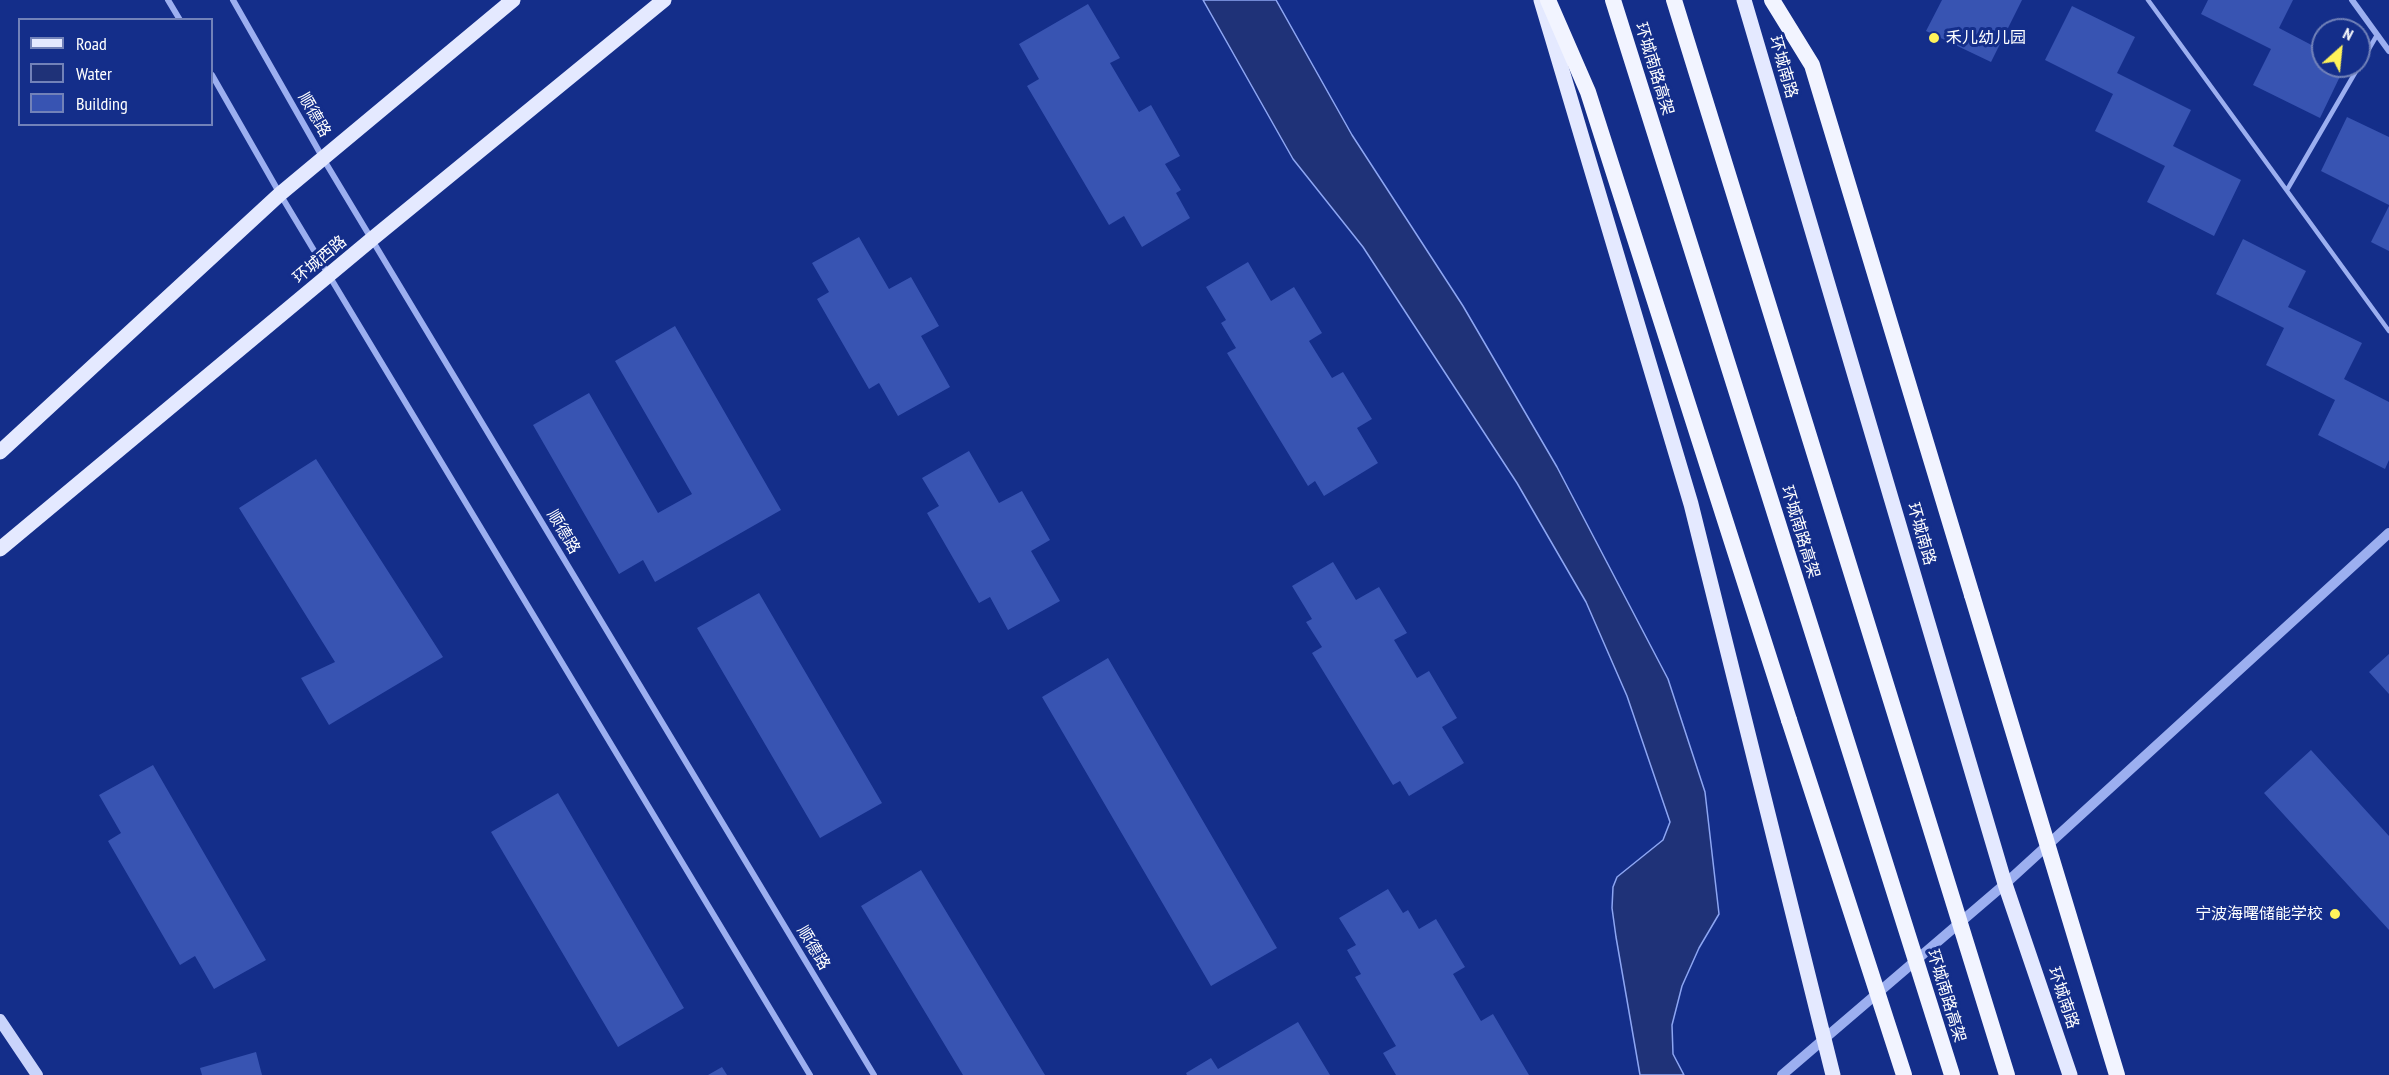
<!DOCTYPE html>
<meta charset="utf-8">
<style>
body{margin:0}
#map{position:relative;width:2389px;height:1075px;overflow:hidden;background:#142e8a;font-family:"PT Sans Narrow",sans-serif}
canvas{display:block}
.legend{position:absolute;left:18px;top:18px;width:195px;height:108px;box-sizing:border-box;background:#142e8a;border:2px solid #7282b9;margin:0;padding:8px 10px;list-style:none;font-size:18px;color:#fff}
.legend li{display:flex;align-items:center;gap:12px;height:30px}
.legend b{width:30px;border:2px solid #7282b9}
.north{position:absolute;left:2311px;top:18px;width:60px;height:60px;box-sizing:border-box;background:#142e8a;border:2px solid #7282b9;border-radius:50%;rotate:27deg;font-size:16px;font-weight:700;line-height:24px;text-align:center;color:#fff}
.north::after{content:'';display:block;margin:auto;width:21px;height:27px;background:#fff35a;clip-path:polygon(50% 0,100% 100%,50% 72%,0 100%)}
</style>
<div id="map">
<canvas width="2389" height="1075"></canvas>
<ul class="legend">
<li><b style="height:8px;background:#e4e9ff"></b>Road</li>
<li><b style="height:16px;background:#1f3278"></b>Water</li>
<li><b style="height:16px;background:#3854b2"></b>Building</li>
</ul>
<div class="north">N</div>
</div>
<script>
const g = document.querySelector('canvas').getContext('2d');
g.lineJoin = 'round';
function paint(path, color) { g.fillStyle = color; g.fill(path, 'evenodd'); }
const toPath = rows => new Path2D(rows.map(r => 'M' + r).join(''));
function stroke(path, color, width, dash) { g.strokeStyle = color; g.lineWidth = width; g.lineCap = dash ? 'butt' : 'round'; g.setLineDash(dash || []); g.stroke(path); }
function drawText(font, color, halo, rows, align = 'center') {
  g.font = font + ' "PT Sans Narrow","Noto Sans SC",sans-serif'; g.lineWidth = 6; g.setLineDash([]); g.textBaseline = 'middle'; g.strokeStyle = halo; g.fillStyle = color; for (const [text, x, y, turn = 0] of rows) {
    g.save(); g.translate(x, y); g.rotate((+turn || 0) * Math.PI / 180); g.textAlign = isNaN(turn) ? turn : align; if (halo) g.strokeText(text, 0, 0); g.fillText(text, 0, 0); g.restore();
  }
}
const water = toPath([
 [1203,0,1276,0,1352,135,1463,306,1557,467,1668,679,1705,792,1719,914,1699,948,1682,986,1672,1025,1673,1054,1684,1075,1640,1075,1616,937,1612,908,1613,887,1617,877,1663,840,1670,822,1627,696,1586,602,1517,483,1363,247,1293,159,1203,0]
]);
paint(water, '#1f3278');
stroke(water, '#8da6f3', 1.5);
paint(toPath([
 [1942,0,2022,0,1991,62,1926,31],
 [2208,0,2293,0,2279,28,2323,51,2323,66,2345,66,2320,118,2253,85,2271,49,2201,14],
 [1088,4,1120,58,1110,63,1139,112,1151,105,1180,156,1165,164,1181,190,1176,193,1190,218,1142,247,1124,216,1109,225,1027,86,1039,79,1019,44],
 [2072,6,2135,37,2117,73,2191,110,2173,146,2241,180,2214,236,2147,202,2165,166,2095,131,2113,94,2045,60],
 [2347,117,2389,137,2389,205,2321,171],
 [2389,206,2389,251,2371,242],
 [859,237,889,289,911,277,939,326,921,336,950,387,898,416,879,383,869,389,817,299,829,292,812,263],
 [2243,239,2306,271,2288,307,2362,343,2344,379,2389,402,2389,460,2385,469,2318,435,2335,400,2266,365,2284,328,2216,294],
 [1248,262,1271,301,1294,287,1322,333,1309,341,1332,378,1343,372,1372,419,1357,428,1378,463,1324,496,1315,481,1308,486,1227,353,1236,348,1221,323,1226,320,1206,287],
 [675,326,781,510,655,582,643,560,619,574,533,425,589,393,658,513,692,494,615,361],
 [969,451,999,503,1022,491,1050,540,1031,551,1060,601,1008,630,990,597,979,603,927,513,939,506,922,478],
 [316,459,443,657,329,725,301,678,335,662,239,508],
 [1333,562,1356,600,1379,587,1407,633,1394,640,1417,678,1429,671,1457,718,1442,727,1464,763,1409,796,1400,781,1393,785,1312,653,1322,647,1306,622,1312,619,1292,586],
 [759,593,882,803,820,838,697,628],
 [2389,654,2389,694,2369,672],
 [1108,658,1277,948,1211,986,1042,697],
 [2311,750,2389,836,2389,930,2264,793],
 [153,765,266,960,214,989,195,956,180,965,108,841,121,833,99,795],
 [558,793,684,1008,618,1047,491,832],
 [921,870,1045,1075,963,1075,861,906],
 [1388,889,1403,913,1408,910,1419,929,1436,919,1465,967,1453,974,1481,1021,1493,1014,1529,1075,1396,1075,1383,1053,1396,1046,1355,977,1361,974,1347,950,1356,945,1339,918],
 [1298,1022,1330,1075,1187,1075,1186,1073,1211,1058,1218,1069],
 [256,1052,262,1075,202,1075,200,1068],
 [722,1067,727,1075,708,1075]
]), '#3854b2');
stroke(toPath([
 [2148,0,2389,331],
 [2287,190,2377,35]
]), '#9caff0', 4.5);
stroke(toPath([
 [168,0,180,20],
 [233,0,324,160,874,1075],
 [2352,0,2389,51],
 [212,75,280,194,810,1075]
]), '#9caff0', 6);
stroke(toPath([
 [1782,1075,2005,884,2389,533]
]), '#9caff0', 10);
stroke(toPath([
 [0,1020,37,1075]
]), '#c9d4fb', 12);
stroke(toPath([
 [1541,0,1691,504,1833,1075],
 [1744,0,2005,884,2070,1075],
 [0,452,280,194,513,0],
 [0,549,372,239,664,0]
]), '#e4e9ff', 15);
stroke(toPath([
 [1548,0,1588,92,1789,720],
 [1772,0,1812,65,1972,595]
]), '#f2f4ff', 16);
stroke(toPath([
 [1613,0,1952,1075],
 [1674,0,2007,1075],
 [1972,595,2117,1075],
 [1789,720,1904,1075]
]), '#f2f4ff', 16);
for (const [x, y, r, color] of [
 [1934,38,6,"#fff35a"],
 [2335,914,6,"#fff35a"]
]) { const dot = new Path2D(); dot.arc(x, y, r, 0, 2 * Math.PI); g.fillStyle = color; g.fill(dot); stroke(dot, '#142e8a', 2); }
drawText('16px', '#fff', '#142e8a', [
 ["禾儿幼儿园",1946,38],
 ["宁波海曙储能学校",2323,914,"right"]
], 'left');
drawText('16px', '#fff', '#142e8a', [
 ["环城南路",1783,67,74],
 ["环城南路高架",1654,69,73],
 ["顺德路",314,115,60],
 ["环城西路",320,260,-40],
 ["顺德路",563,532,59],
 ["环城南路高架",1800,532,73],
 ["环城南路",1921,534,74],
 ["顺德路",813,948,59],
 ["环城南路高架",1946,996,73],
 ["环城南路",2063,998,71]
]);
</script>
